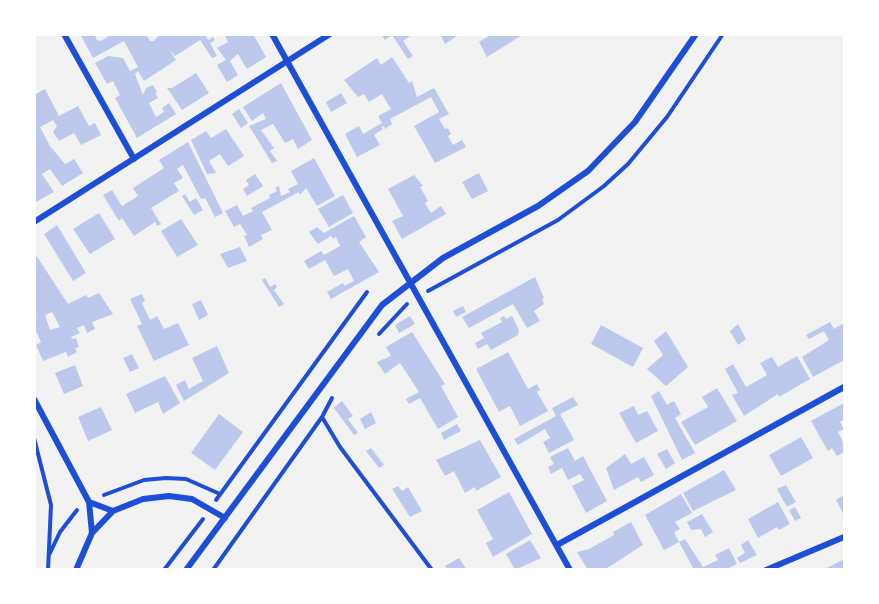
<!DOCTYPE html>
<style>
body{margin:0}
#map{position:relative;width:879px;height:604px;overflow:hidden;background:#f2f2f2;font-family:"Roboto Condensed",sans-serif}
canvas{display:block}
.frame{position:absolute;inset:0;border:36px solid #fff;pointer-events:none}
</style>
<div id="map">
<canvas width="879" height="604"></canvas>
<div class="frame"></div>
</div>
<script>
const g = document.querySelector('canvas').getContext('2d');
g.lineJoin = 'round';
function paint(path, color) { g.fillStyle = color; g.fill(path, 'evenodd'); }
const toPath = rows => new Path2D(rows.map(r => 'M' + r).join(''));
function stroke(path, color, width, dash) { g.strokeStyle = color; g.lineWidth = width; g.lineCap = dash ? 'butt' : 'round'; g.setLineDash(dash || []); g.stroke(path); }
paint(toPath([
 [80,34,94,34,97,40,101,41,112,34,146,34,150,41,154,41,160,34,205,34,208,40,213,37,215,40,210,43,217,56,212,58,200,40,175,56,169,49,176,60,144,81,138,71,135,74,143,95,146,88,153,85,157,92,155,93,158,98,149,103,156,117,164,112,162,108,169,103,176,114,137,138,115,98,120,95,113,81,107,84,95,63,108,56,123,58,130,71,138,67,124,41,93,58],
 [224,34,253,34,266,57,247,69,238,54,230,61,238,75,227,82,217,65,226,60,217,48,228,42],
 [381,34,413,34,403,41,413,56,408,59,392,35,385,40],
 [440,34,460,34,445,44],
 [492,34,507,35,524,34,487,57,479,42],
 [392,57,409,83,412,81,417,97,434,88,449,114,439,119,445,129,448,128,451,134,448,136,453,145,462,140,466,147,435,163,414,126,439,112,431,97,390,119,392,124,385,129,384,126,381,127,383,129,374,135,380,145,357,157,345,134,359,126,363,134,382,123,378,116,391,109,382,94,369,102,364,94,358,97,344,80,377,58,381,65],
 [196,73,209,93,182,110,167,88,172,88],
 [281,83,312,140,298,149,293,139,285,143,273,124,261,130,274,148,270,151,277,161,272,163,249,126,266,119,263,113,252,121,243,107],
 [45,89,59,116,78,106,89,126,95,123,101,135,81,145,74,133,59,141,53,132,57,126,53,120,40,127,50,146,65,164,74,159,83,173,62,186,50,169,42,174,54,192,34,203,34,95],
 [341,93,347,103,331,112,326,102],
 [239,109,248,123,241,128,232,114],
 [226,129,244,156,228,166,220,154,209,161,216,173,207,174,191,140,206,131,211,138],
 [188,142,223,213,215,217,205,198,201,199,183,165,177,169,183,178,174,183,179,191,151,208,161,224,157,226,155,222,134,236,122,218,119,221,103,195,112,190,122,206,138,196,133,188,164,168,159,160],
 [314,158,335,196,317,206,306,188,300,195,299,192,262,212,272,230,261,235,263,239,249,247,244,236,247,235,240,224,234,227,225,211,237,205,243,216,253,211,251,208,270,198,269,195,277,191,275,188,279,186,281,196,290,192,288,189,298,184,291,171],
 [479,173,488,191,472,199,462,182],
 [255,174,263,186,247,196,243,189,249,185,246,180],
 [414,175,423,186,420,187,428,201,425,203,431,213,441,206,446,214,402,239,392,221,403,216,388,189],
 [185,194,190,202,196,198,203,210,194,215,182,196],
 [343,195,353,213,329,227,318,209],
 [99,213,115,239,90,254,73,229],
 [354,216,366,237,359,242,379,272,331,299,327,292,343,283,344,286,354,281,348,269,334,276,325,260,309,269,304,261,321,251,324,255,340,246,336,237,333,239,331,236,318,244,309,232,317,227,324,233],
 [181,219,198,245,177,257,161,231],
 [57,225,86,273,73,281,44,234],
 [240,247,247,261,228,268,220,254],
 [34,252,68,304,86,295,88,298,99,293,113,314,92,322,95,329,87,333,84,325,77,328,80,333,71,337,72,339,76,338,79,347,75,348,77,352,68,357,66,352,43,361,36,345,41,342,34,327],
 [52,312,60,327,50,330,45,315],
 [535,277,544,298,542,299,544,304,534,311,540,321,527,328,513,304,469,328,462,317],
 [265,278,270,287,275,284,277,287,274,290,284,304,279,307,262,280],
 [142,294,145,301,142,303,150,320,157,316,164,329,178,323,189,345,154,361,137,326,142,324,130,299],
 [201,300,208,315,199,320,192,304],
 [463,306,466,312,456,317,453,311],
 [410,316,415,324,399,333,395,325],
 [504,316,506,319,512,316,519,330,518,335,491,350,487,344,478,349,475,343,484,338,481,333,502,322,500,318],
 [830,322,834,329,844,323,844,360,813,377,802,357,829,340,824,331,809,339,806,335],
 [738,324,746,339,738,345,730,331],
 [601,325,643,348,633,367,591,344],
 [666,331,688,367,666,386,647,369,663,355,654,341],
 [412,332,445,384,441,386,458,417,438,429,420,398,409,404,406,399,419,392,400,363,385,374,377,362,391,356,386,347],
 [217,346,229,373,184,401,176,385,185,380,189,389,203,381,192,358],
 [508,352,528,389,537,384,540,390,537,392,548,411,520,426,510,406,499,412,476,369],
 [132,354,139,368,130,372,123,358],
 [797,356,810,379,779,397,778,394,744,416,732,395,738,393,725,369,733,364,746,387,767,375,760,363,772,357,778,367],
 [75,365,83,386,64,394,55,373],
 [165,376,180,403,163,414,158,402,135,413,126,394],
 [717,388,737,421,695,445,681,422,708,407,702,397],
 [659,391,667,405,674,401,681,414,675,418,695,453,682,460,651,396],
 [573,397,578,405,560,414,574,440,549,453,543,442,550,438,545,429,518,445,514,439,556,416,552,408],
 [342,401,353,416,348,419,358,433,354,435,334,408],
 [844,403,844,419,840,422,844,429,838,432,844,444,844,452,837,456,832,448,828,451,811,421],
 [634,406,638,415,647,411,658,431,636,443,619,413],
 [101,407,112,430,88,441,78,417],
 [371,412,376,423,365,429,360,419],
 [219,414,243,432,215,470,191,453],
 [457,424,461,431,444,440,441,433],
 [801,437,813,458,781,476,769,455],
 [480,440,501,477,476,491,475,487,465,493,454,471,445,476,436,460],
 [371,448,384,465,379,468,366,451],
 [568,448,575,461,583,456,607,501,586,513,572,486,584,480,580,474,568,480,562,468,551,474,548,467,554,464,550,457],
 [667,449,675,463,666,469,657,454],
 [625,454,631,464,644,457,654,475,641,482,638,477,614,490,606,468],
 [724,470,736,490,693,511,683,493],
 [786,485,796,502,787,507,777,489],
 [398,486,402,491,408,487,422,511,410,517,392,489],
 [509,492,532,534,493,557,486,543,493,539,477,510],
 [681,494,692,513,675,522,680,529,674,532,679,542,664,550,645,515],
 [844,495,844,515,836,500],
 [778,502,790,524,779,530,777,527,758,538,748,519],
 [795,507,801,518,795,521,789,510],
 [702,514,713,532,705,537,701,529,691,530,687,522],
 [631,522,643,545,604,570,588,570,577,552,589,549,614,535,613,532],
 [685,539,703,567,718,560,715,555,729,548,737,564,725,570,690,570,693,568,679,542],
 [530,540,541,558,515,570,506,554],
 [748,540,757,555,740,563,737,558,745,553,741,545],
 [459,558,467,570,447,570,445,566],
 [844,559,844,570,822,570,833,565]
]), '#bdc9ec');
stroke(toPath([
 [428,291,558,220,604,186,628,164,667,117,723,34],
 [379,334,407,304],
 [322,417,340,447,432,570],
 [34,438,51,505,48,570],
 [104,495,144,480,166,478,186,479,220,494],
 [216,500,367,292],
 [49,555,60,532,77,510],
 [164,570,203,519],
 [213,570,322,417,332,398]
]), '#1d4ed8', 4);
stroke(toPath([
 [64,34,134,159],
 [272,34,570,570],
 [34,222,330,34],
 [34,399,89,502,92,533],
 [89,502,113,511],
 [557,545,844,387],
 [76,570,92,533,113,511,143,499,169,496,192,499,225,518],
 [186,570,382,305,443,258,538,206,588,171,635,122,696,34],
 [766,570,844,537]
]), '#1d4ed8', 6);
</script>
